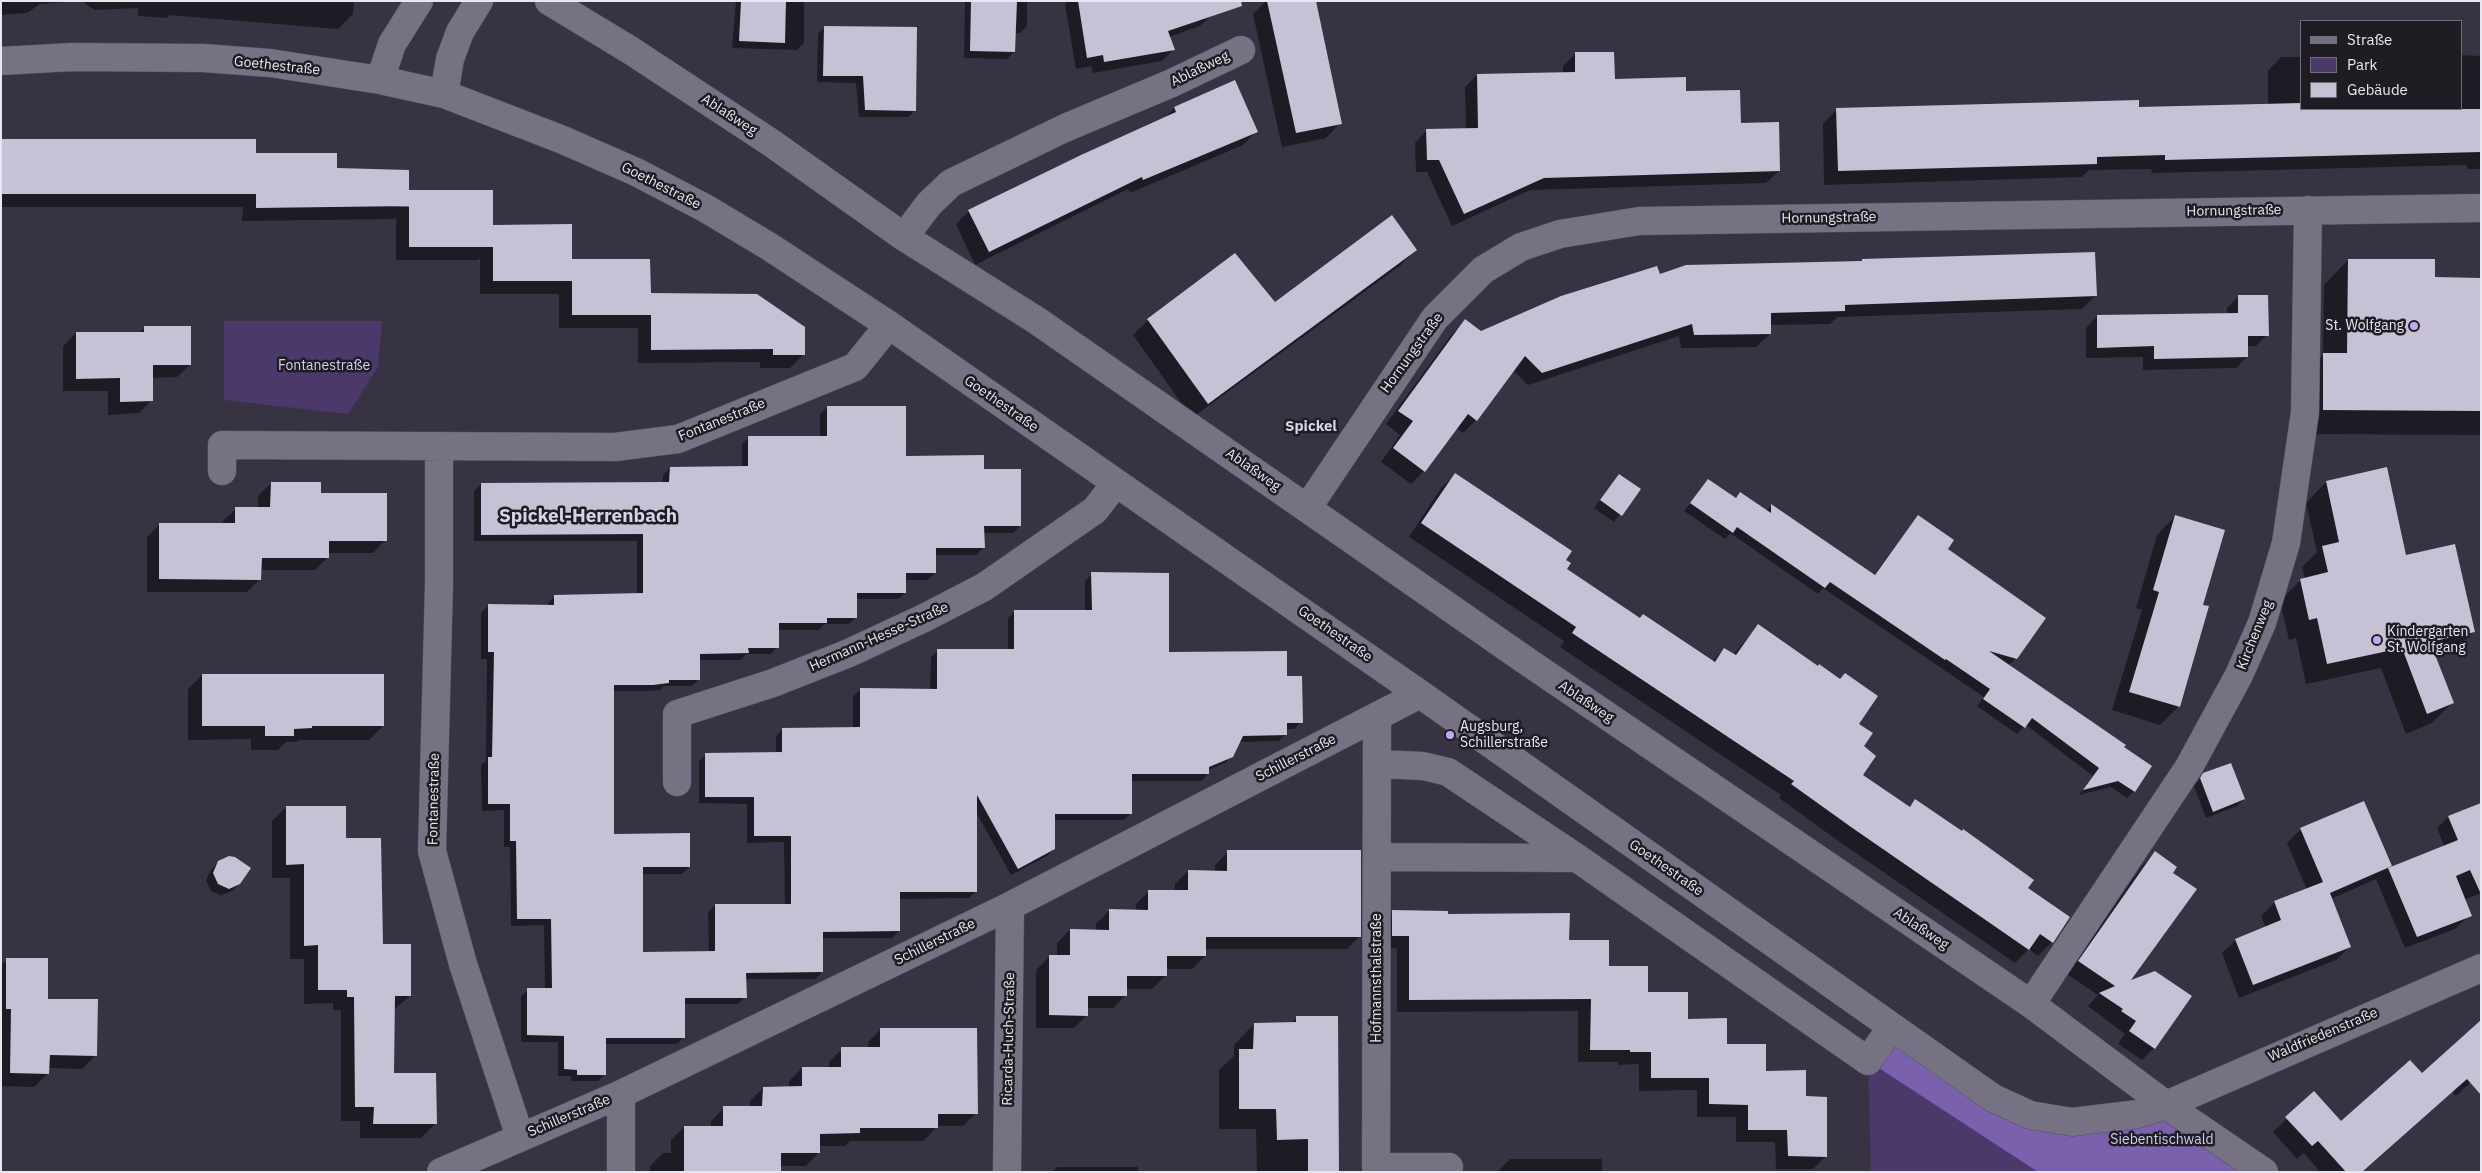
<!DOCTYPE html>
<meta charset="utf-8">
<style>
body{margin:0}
#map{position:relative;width:2482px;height:1173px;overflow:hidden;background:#383343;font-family:"IBM Plex Sans",sans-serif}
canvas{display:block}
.frame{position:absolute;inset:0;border:2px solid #e9e6f0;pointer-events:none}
.legend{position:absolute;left:2300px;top:20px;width:162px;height:90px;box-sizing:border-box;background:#1f1c24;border:1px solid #706d76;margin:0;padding:6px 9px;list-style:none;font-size:15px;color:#e9e6f0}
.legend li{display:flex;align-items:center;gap:10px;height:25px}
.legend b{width:25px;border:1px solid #706d76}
</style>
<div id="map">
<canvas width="2482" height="1173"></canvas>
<div class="frame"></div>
<ul class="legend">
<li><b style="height:6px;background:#767183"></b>Straße</li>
<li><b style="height:14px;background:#4a396a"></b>Park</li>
<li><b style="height:14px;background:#c6c1d4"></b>Gebäude</li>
</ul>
</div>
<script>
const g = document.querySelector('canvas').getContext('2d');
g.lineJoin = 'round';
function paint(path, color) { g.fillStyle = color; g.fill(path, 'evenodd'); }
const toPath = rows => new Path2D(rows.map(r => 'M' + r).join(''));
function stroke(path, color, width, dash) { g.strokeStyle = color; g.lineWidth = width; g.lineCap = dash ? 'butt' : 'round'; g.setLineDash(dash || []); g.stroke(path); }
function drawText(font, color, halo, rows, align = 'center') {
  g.font = font + ' "IBM Plex Sans",sans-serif'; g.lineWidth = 5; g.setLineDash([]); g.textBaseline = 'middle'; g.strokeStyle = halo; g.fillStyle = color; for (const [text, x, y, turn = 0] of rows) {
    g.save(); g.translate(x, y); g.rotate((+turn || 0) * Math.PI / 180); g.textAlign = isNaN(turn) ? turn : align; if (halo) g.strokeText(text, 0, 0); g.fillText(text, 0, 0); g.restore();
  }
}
paint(toPath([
 [224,321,382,321,378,367,348,414,224,400],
 [1868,1061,2038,1172,1871,1172]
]), '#4a396a');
paint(toPath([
 [1891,1028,2030,1115,2166,1105,2264,1172,2038,1172,1868,1061]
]), '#7b60ad');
paint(toPath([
 [1,1,354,1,353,14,338,29,169,15,167,18,138,16,138,8,95,10,81,1,40,4,27,13,1,15],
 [736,1,804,1,804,43,797,50,732,48],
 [965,1,1027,1,1027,26,1020,33,1015,33,1014,52,1007,59,964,58],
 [1067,1,1131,1,1211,15,1200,26,1169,37,1174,49,1162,61,1093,73,1091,66,1076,69,1065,4],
 [1266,1,1315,1,1340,123,1326,138,1282,147,1253,14],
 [825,27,915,110,908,117,859,117,856,83,817,82,818,34],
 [1576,53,1614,81,1684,92,1740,124,1779,171,1766,183,1530,190,1452,226,1427,172,1416,172,1415,143,1427,130,1466,130,1465,87,1477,75,1563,74,1563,66],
 [2461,55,2481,56,2481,169,2467,169,2467,165,2152,173,2151,169,2089,170,2082,177,1824,185,1823,124,1836,110,2138,108,2268,105,2268,71,2281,57,2301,57,2301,109,2461,109],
 [1235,82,1256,132,1243,145,1130,193,1128,189,975,265,956,224,969,211,1164,119,1174,108],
 [1,141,255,154,336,170,408,193,492,226,649,294,804,354,790,368,760,368,760,362,638,363,638,328,559,328,559,294,480,294,480,258,478,260,396,260,396,217,394,219,242,221,243,207,1,207],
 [1416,249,1401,265,1192,418,1133,335,1148,320,1275,303],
 [1863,260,2095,296,2082,309,1837,317,1830,324,1770,325,1770,334,1756,347,1681,348,1679,336,1528,385,1513,370,1476,420,1463,433,1456,428,1424,471,1411,484,1381,462,1400,435,1386,424,1452,334,1466,321,1481,332,1659,275,1860,263],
 [2348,260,2434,279,2481,279,2481,435,2299,434,2300,379,2323,355,2324,285],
 [2238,297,2267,335,2256,346,2247,346,2247,357,2236,368,2143,370,2143,357,2086,358,2086,328,2097,316,2227,315,2227,308],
 [144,328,190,365,177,377,152,378,152,400,139,413,108,415,108,391,63,391,63,346,76,333,139,333],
 [827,407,904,457,983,470,1020,526,1013,533,983,533,983,548,976,555,935,555,935,573,928,580,905,580,905,593,898,599,856,599,856,617,849,624,824,624,819,630,778,630,777,647,771,654,746,654,741,660,699,660,699,679,692,686,664,686,660,690,645,691,612,691,612,836,689,867,682,874,641,874,642,953,709,953,708,912,715,905,785,905,784,842,747,843,747,804,699,803,699,761,706,754,776,754,776,736,783,729,853,729,853,696,860,690,930,690,931,657,938,650,1008,650,1008,618,1015,611,1085,611,1085,581,1092,574,1167,653,1286,677,1301,722,1294,729,1286,729,1286,734,1279,741,1238,742,1232,756,1225,763,1208,770,1208,774,1201,781,1131,781,1131,813,1124,820,1054,820,1054,849,1047,856,1011,875,976,812,976,891,969,898,899,899,899,931,892,938,822,938,822,972,815,979,745,979,745,997,738,1004,684,1004,684,1037,677,1044,605,1044,605,1074,598,1081,571,1081,571,1076,558,1076,558,1042,521,1042,521,996,528,990,545,990,544,925,511,926,510,847,504,847,504,810,482,811,481,765,486,761,487,659,481,659,481,613,488,606,548,606,548,603,555,596,637,594,637,541,474,541,474,491,481,484,663,484,663,475,670,468,742,468,742,444,749,437,820,437,820,414],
 [2386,469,2405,557,2473,632,2453,652,2434,656,2452,703,2432,723,2406,734,2381,668,2306,684,2296,638,2289,640,2280,601,2301,580,2305,579,2302,567,2317,552,2306,503,2326,482],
 [1455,475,1564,560,1565,570,1640,619,1712,661,1725,649,1733,655,1758,626,1857,724,1862,746,1861,775,1909,808,1916,801,2027,888,2068,918,2052,942,2038,956,2029,949,2015,963,1837,840,1779,798,1781,795,1560,647,1564,641,1409,537,1441,488],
 [1619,475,1639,489,1614,522,1594,508],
 [1708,481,1735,499,1740,494,1766,511,1771,506,1873,576,1918,516,1947,549,2016,658,2008,666,2151,767,2134,791,2127,798,2111,787,2079,795,2093,776,2026,725,2017,734,1977,706,1984,697,1823,588,1818,594,1730,533,1725,539,1684,511],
 [271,483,320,494,385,540,373,553,328,553,328,557,315,570,260,570,260,579,247,592,147,592,147,537,160,524,223,524,223,521,236,509,258,509,258,496],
 [2175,516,2201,606,2208,607,2178,707,2160,725,2112,710,2142,610,2136,608,2157,535],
 [202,675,383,726,369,740,299,740,296,742,286,742,278,750,251,750,251,739,188,740,188,689],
 [2204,774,2244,799,2237,806,2206,818,2194,786],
 [286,807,345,840,382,945,410,996,393,1010,393,1075,435,1124,421,1138,360,1138,360,1121,341,1121,341,1010,333,1010,333,1003,304,1004,304,959,290,959,290,878,272,878,272,821],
 [2448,817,2481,893,2464,900,2467,917,2455,929,2405,948,2376,879,2331,899,2350,946,2336,960,2239,998,2222,953,2236,940,2266,928,2261,916,2275,902,2307,890,2287,843,2301,829,2391,866,2387,870,2444,846,2437,828],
 [1228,852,1360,936,1347,949,1205,949,1205,956,1192,969,1166,969,1165,976,1152,989,1126,989,1126,995,1113,1008,1087,1008,1087,1015,1074,1028,1036,1028,1036,970,1049,957,1057,957,1057,943,1070,930,1096,931,1096,924,1109,911,1136,911,1136,904,1149,891,1175,891,1175,884,1188,871,1215,872,1215,865],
 [2155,853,2172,873,2128,983,2154,1048,2142,1060,2118,1044,2125,1034,2088,1006,2098,995,2067,974,2143,865],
 [218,862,239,884,232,891,221,895,211,891,206,880,211,870],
 [1393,912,1447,916,1568,941,1805,1097,1826,1156,1813,1169,1776,1169,1775,1142,1736,1142,1736,1117,1697,1117,1697,1090,1639,1091,1639,1064,1618,1065,1618,1062,1578,1062,1578,1011,1397,1012,1397,948,1380,948,1380,924],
 [7,960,96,1055,82,1069,48,1068,48,1073,34,1087,1,1086,1,965],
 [1297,1018,1338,1172,1257,1172,1256,1129,1219,1129,1219,1070,1234,1056,1234,1045,1254,1024,1291,1023],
 [881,1029,976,1113,963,1126,937,1126,924,1141,850,1141,845,1146,819,1146,819,1152,806,1166,780,1166,780,1172,650,1172,650,1166,663,1153,671,1153,671,1140,684,1127,711,1127,711,1121,724,1108,750,1107,750,1101,763,1088,789,1088,789,1081,802,1068,829,1068,829,1062,842,1049,868,1048,868,1042],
 [2481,1072,2456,1096,2452,1092,2362,1172,2320,1172,2304,1153,2297,1159,2273,1132,2314,1093,2341,1123],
 [1510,1159,1602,1159,1602,1172,1497,1172],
 [1057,1167,1138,1167,1138,1172,1052,1172]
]), '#0007');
paint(toPath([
 [741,1,786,1,785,43,739,41],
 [971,1,1017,1,1015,52,970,51],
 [1078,1,1241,1,1242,6,1168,31,1175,50,1104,62,1103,55,1087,58],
 [1267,1,1316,1,1342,124,1296,133],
 [824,26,917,27,916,111,865,110,863,76,823,76],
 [1575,52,1614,52,1615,79,1686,77,1686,91,1740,90,1741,123,1779,122,1780,171,1544,178,1464,214,1439,160,1427,160,1426,129,1478,128,1477,74,1575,72],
 [1235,80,1258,132,1143,180,1142,177,989,252,968,210,1081,155,1176,112,1174,107],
 [2139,100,2139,107,2301,103,2301,109,2481,109,2481,152,2165,160,2165,155,2097,157,2097,164,1838,171,1836,108],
 [1,139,256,139,256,153,337,153,337,168,409,170,409,206,256,208,256,194,1,194],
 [409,190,493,190,493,225,572,224,572,273,572,259,650,259,651,293,757,294,805,327,805,355,773,355,773,349,651,350,651,315,572,315,572,281,493,281,493,233,493,247,409,247],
 [1392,215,1417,250,1208,404,1147,319,1235,253,1275,302],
 [2095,252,2097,296,1845,305,1845,311,1771,313,1771,334,1694,335,1692,324,1542,373,1525,356,1477,421,1468,414,1425,472,1393,448,1413,421,1398,411,1465,319,1481,331,1561,296,1657,266,1660,274,1686,265,1862,261,1862,259],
 [2348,259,2435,259,2435,277,2481,278,2481,411,2323,410,2323,353,2347,353],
 [2238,295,2268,295,2269,336,2248,336,2248,357,2154,359,2154,346,2097,348,2097,315,2238,313],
 [144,326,191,326,191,365,153,365,153,401,120,402,120,378,76,379,76,332,144,332],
 [827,406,906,406,906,456,984,455,984,469,1021,469,1021,526,984,526,985,548,936,548,936,573,906,573,906,593,857,593,857,618,827,618,827,623,779,623,779,648,748,648,749,653,700,654,700,680,669,680,669,683,653,685,614,685,614,834,690,833,690,867,643,867,643,952,715,951,715,904,791,904,791,836,754,836,754,797,705,797,705,753,782,752,782,728,860,727,860,688,937,689,937,649,1014,649,1014,610,1092,610,1091,572,1169,573,1169,652,1287,651,1287,676,1302,676,1303,723,1287,723,1287,735,1243,736,1233,757,1209,767,1209,774,1132,774,1132,814,1055,814,1055,849,1018,869,977,795,977,892,900,892,900,931,823,932,823,972,746,973,747,998,685,998,685,1038,606,1038,606,1075,577,1075,577,1070,564,1069,564,1036,527,1035,527,988,552,988,551,919,517,919,516,841,510,841,510,804,488,804,488,757,492,757,494,652,488,652,488,604,554,605,554,595,643,593,643,534,481,535,481,483,669,482,670,467,748,466,748,436,827,436],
 [2387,467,2406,555,2455,544,2475,632,2430,642,2454,703,2427,714,2402,648,2327,664,2317,618,2309,620,2300,579,2328,572,2322,546,2339,542,2326,481],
 [1455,473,1572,551,1566,560,1571,563,1567,569,1640,618,1643,614,1715,662,1724,648,1736,655,1758,624,1818,666,1819,664,1840,679,1845,673,1878,696,1859,724,1873,733,1864,746,1876,756,1863,775,1910,807,1915,799,1962,831,1963,829,2034,880,2028,888,2070,917,2053,943,2040,934,2029,950,1851,827,1791,784,1794,781,1572,633,1576,627,1421,523],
 [1619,474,1641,489,1622,516,1600,500],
 [1708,479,1736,498,1740,492,1771,513,1771,504,1875,575,1918,515,1954,540,1948,549,2046,618,2017,659,1989,651,2126,745,2124,747,2152,766,2135,792,2118,781,2083,790,2099,768,2032,718,2025,728,1983,699,1990,689,1946,659,1945,660,1830,582,1825,588,1737,527,1733,533,1690,503],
 [271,482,321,482,321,493,387,493,387,541,329,541,329,558,262,558,261,580,159,579,159,523,235,523,235,507,270,507],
 [2175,515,2225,530,2203,605,2209,606,2180,707,2129,692,2159,592,2153,590],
 [202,674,384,674,384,726,312,726,312,728,294,729,294,736,265,736,265,726,202,726],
 [2231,763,2245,799,2213,812,2200,778,2203,773],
 [2364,801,2392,866,2330,893,2351,947,2253,985,2235,939,2281,920,2274,901,2323,882,2300,828],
 [2481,803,2481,894,2470,870,2456,876,2472,916,2417,937,2388,868,2458,840,2448,816],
 [286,806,346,806,346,838,381,838,383,944,411,944,411,996,395,996,394,1073,436,1073,437,1124,373,1124,374,1107,355,1107,354,997,347,997,347,990,318,990,318,945,304,946,304,864,286,865],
 [1227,850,1361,850,1361,937,1206,937,1206,956,1167,956,1167,976,1127,976,1127,996,1088,996,1088,1016,1049,1015,1049,955,1070,955,1070,929,1109,930,1109,909,1148,910,1148,890,1188,890,1188,870,1227,871],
 [2155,851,2177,867,2173,873,2197,889,2131,980,2155,971,2192,996,2155,1049,2129,1031,2136,1021,2121,1011,2123,1009,2099,993,2115,986,2078,961],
 [229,856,235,857,251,868,240,884,229,889,218,884,213,873,218,861],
 [1392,910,1448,911,1448,914,1570,913,1569,940,1609,940,1609,966,1648,966,1648,992,1688,992,1688,1019,1727,1018,1727,1044,1766,1044,1766,1071,1806,1070,1806,1096,1827,1097,1827,1157,1788,1156,1787,1130,1748,1130,1748,1105,1709,1104,1709,1078,1651,1078,1651,1052,1630,1052,1630,1050,1590,1050,1591,999,1409,1000,1409,936,1392,936],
 [6,958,48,958,48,999,98,999,97,1056,50,1055,49,1074,10,1073,11,1009,6,1009],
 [1296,1016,1338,1016,1339,1172,1308,1172,1308,1139,1277,1140,1276,1109,1239,1109,1239,1049,1253,1049,1254,1023,1296,1022],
 [2481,1020,2481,1095,2467,1079,2362,1172,2346,1172,2318,1141,2312,1146,2285,1117,2314,1091,2341,1121,2410,1060,2422,1073],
 [880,1028,977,1028,978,1114,938,1114,938,1128,860,1128,860,1133,820,1134,820,1153,781,1153,781,1172,684,1172,684,1126,723,1126,723,1106,762,1106,763,1087,802,1086,802,1067,841,1067,841,1047,880,1047]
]), '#c6c1d4');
const minor = toPath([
 [549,1,630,50,770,142,904,237,1036,320,1528,662,2031,1004,2166,1105,2264,1172],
 [1,61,72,57,203,58,270,63,380,80,444,94,563,140,636,172,705,208,770,247,889,325,1420,694,1993,1098,2030,1115,2072,1122,2138,1114,2166,1105,2481,968],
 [380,80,392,44,419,1],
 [444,94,450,59,460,32,479,1],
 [904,237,929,204,951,183,1065,128,1172,83,1241,50],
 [439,448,439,584,432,851,463,964,520,1137],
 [222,471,222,445,615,447,678,439,855,367,889,325],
 [1308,507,1435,318,1483,270,1521,247,1560,234,1639,221,2481,208],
 [1377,716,1376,1167,1449,1167],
 [1378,764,1423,766,1448,772,1577,858],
 [677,782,677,714,773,683,849,653,924,618,984,587,1095,510,1115,484],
 [1378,857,1577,858,1868,1061,1891,1028],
 [2031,1004,2189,767,2239,675,2262,623,2286,543,2305,412,2308,210],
 [441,1172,621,1094,1010,906,1420,694],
 [621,1172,621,1094],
 [1007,1172,1010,906]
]);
stroke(minor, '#54505d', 29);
stroke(minor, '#767183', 28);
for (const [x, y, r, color] of [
 [2414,326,5,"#c0a8f3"],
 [2377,640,5,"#c0a8f3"],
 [1450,735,5,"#c0a8f3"]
]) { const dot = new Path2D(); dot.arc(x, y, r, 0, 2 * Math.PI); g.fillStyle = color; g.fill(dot); stroke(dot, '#1f1c24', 2); }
drawText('14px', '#e9e6f0', '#1f1c24', [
 ["Goethestraße",277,66,6],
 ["Ablaßweg",1200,69,-26],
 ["Ablaßweg",729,115,33],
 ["Goethestraße",661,186,27],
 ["Hornungstraße",2234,211,-1],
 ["Hornungstraße",1829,218,-1],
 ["Hornungstraße",1412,353,-54],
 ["Goethestraße",1001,404,35],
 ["Fontanestraße",722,420,-22],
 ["Ablaßweg",1253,470,35],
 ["Goethestraße",1335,634,35],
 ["Kirchenweg",2255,635,-68],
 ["Hermann-Hesse-Straße",879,637,-24],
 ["Ablaßweg",1586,702,34],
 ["Schillerstraße",1296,758,-27],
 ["Fontanestraße",434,799,-89],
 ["Goethestraße",1666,868,35],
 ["Ablaßweg",1921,929,34],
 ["Schillerstraße",935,942,-26],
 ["Hofmannsthalstraße",1377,978,-90],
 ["Waldfriedenstraße",2323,1035,-23],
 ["Ricarda-Huch-Straße",1009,1039,-89],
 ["Schillerstraße",569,1116,-23]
]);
drawText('14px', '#e9e6f0', '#1f1c24', [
 ["St. Wolfgang",2404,326,"right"],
 ["Kindergarten",2387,632],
 ["St. Wolfgang",2387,648],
 ["Augsburg,",1460,727],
 ["Schillerstraße",1460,743]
], 'left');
drawText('14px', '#d8cbf6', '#1f1c24', [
 ["Fontanestraße",324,366],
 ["Siebentischwald",2162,1140]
]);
drawText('bold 15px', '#d8d3e7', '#1f1c24', [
 ["Spickel",1311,427]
]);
drawText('bold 19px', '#d8d3e7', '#1f1c24', [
 ["Spickel-Herrenbach",588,517]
]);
</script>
